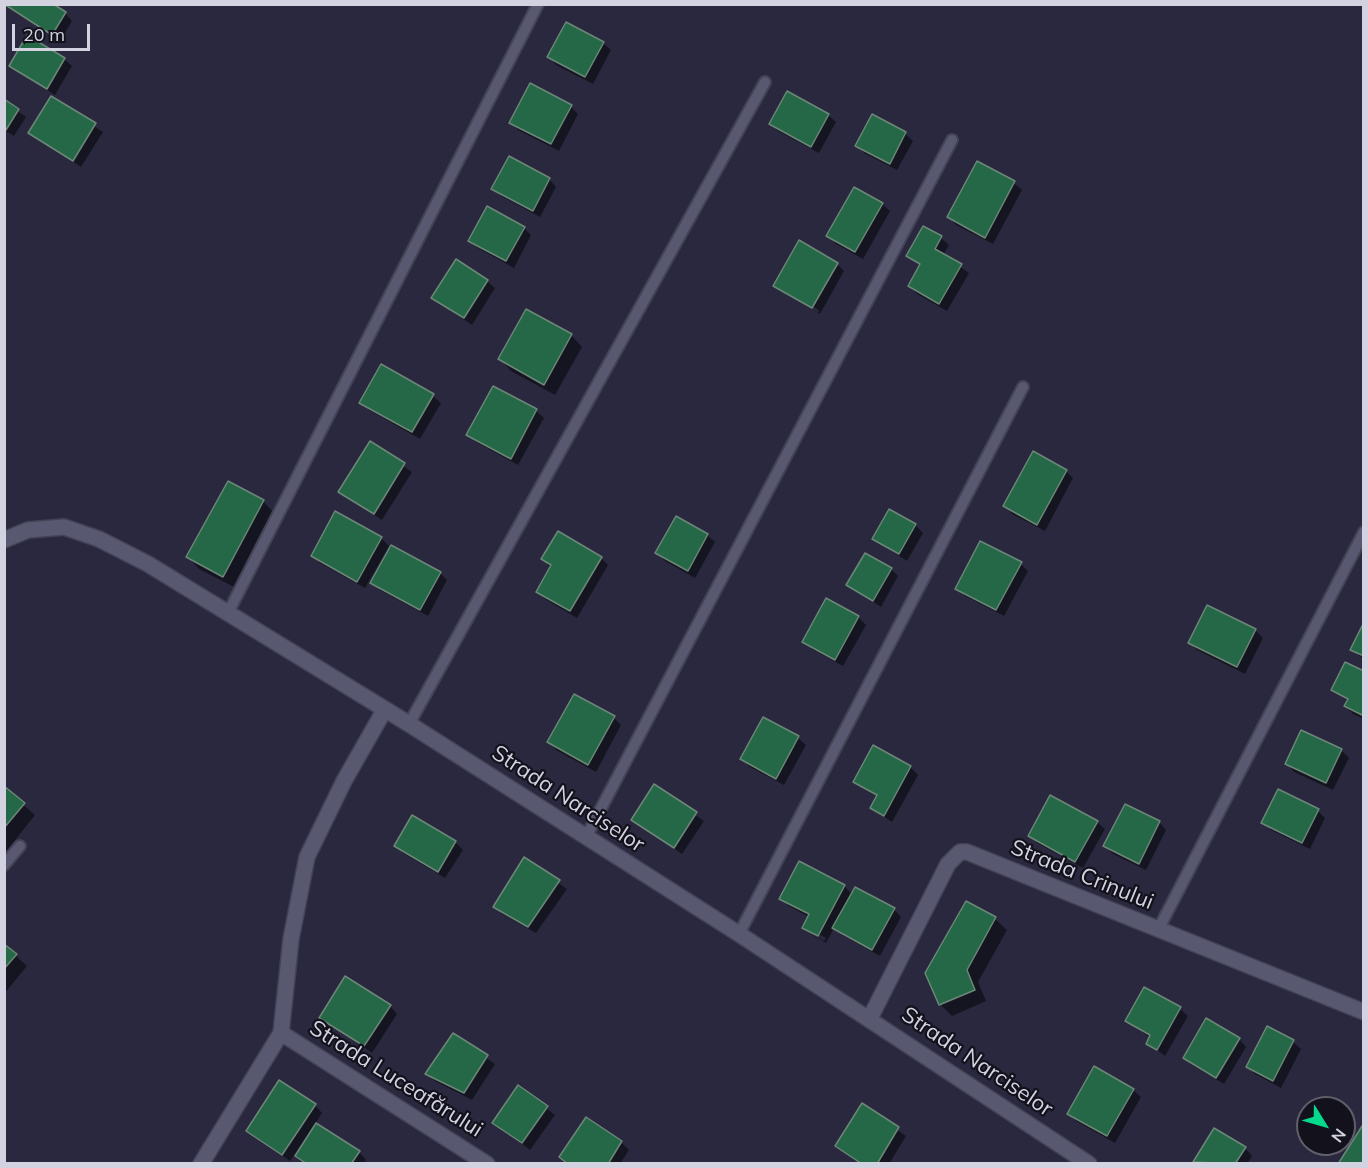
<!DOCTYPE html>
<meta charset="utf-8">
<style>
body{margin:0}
#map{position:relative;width:1368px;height:1168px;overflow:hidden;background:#29283e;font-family:Mulish,sans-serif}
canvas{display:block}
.frame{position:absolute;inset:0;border:6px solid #d2d2e1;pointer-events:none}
.north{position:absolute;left:1296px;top:1096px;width:60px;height:60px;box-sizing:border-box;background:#13121c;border:2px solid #5f5f6b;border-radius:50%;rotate:127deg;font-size:16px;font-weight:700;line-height:24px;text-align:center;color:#d2d2e1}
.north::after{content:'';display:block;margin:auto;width:21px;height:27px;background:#05d98b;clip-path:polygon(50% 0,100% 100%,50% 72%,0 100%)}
.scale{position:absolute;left:12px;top:24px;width:78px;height:27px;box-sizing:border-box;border:3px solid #d2d2e1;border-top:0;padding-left:8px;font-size:18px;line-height:21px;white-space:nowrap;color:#d2d2e1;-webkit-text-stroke:4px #13121c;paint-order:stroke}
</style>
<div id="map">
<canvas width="1368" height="1168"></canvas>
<div class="frame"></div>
<div class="north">N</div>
<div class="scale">20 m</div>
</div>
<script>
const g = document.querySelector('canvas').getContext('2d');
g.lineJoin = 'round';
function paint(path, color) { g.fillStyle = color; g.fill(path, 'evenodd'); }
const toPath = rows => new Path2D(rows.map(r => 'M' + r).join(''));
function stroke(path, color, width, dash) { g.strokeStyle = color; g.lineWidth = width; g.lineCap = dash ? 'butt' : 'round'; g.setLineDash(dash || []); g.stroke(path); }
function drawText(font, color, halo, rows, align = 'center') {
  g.font = font + ' Mulish,sans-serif'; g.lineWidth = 4.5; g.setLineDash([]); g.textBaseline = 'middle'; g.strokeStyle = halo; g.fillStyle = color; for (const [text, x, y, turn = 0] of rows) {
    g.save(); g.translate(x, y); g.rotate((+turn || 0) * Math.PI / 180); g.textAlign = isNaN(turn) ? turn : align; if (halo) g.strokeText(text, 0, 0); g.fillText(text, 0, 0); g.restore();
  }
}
paint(toPath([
 [6,5,65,13,72,21,60,41],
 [603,43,611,50,593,84,556,65,549,57],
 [64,59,72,66,55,95,11,66],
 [51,98,103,132,81,167,30,133],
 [4,101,26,117,14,136,4,130],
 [571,107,578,114,559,151,518,130,511,122],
 [828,115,836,122,819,153,778,131,770,124],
 [872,116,905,134,913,141,897,170,864,153,857,145],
 [978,163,1014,183,1022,190,993,244,956,225,949,217],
 [549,179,556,187,540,217,501,196,493,188],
 [882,204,890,211,863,259,836,244,828,236],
 [524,228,531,235,514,268,478,248,470,241],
 [924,228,941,238,949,245,943,255,969,273,947,311,917,294,909,286,921,266,908,255],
 [837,264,844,271,820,314,781,292,818,313,819,310,781,289,781,292,774,285],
 [487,281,495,288,472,325,433,298],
 [571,335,582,347,555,395,511,371,500,359],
 [494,388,536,411,544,418,518,465,476,442,468,435],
 [433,396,441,403,420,439,369,410,361,402],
 [370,443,412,472,382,520,340,492],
 [1066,471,1073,478,1045,531,1012,514,1005,506],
 [263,501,274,513,234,587,199,569,188,557],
 [890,511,915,525,923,533,907,561,874,539],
 [707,535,715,542,695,578,665,561,657,553],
 [381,538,389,546,365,588,320,563,313,556],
 [601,558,608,565,577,618,545,599,538,592,550,567,543,559],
 [1021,564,1028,571,1004,616,965,596,957,588],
 [891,569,898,576,881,607,848,585],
 [440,573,447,580,428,616,380,590,372,583],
 [858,617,866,625,843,666,812,649,804,642],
 [1364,625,1364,659,1352,650],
 [1255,630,1263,638,1245,674,1197,650,1189,642],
 [1364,673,1364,719,1353,714,1345,706,1348,701,1333,690],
 [614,718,621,725,596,772,556,750,549,742],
 [764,719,798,738,806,745,784,785,750,767,742,759],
 [1341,750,1349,758,1333,790,1294,772,1287,764],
 [910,767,918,775,892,822,871,808,878,797,855,781],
 [654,786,704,821,682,854,633,820],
 [4,788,35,815,4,854],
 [1318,811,1325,818,1310,849,1271,830,1263,822],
 [413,817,455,842,463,850,445,878,403,853,396,845],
 [1097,822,1105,829,1083,868,1037,843,1030,835],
 [1159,822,1166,830,1146,870,1113,854,1105,846],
 [524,859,567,889,536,933,502,914,495,907],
 [844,886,852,894,894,909,901,917,880,956,842,935,834,928,826,943,812,935,804,927,809,917,789,906,781,899],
 [811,930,826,938,824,941,811,934],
 [966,903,995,919,1007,930,978,982,986,1001,952,1016,940,1004],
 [4,945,27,966,4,994],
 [1145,989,1180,1009,1188,1016,1165,1056,1148,1043,1151,1038,1127,1021],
 [390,1006,397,1014,372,1053,321,1017],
 [1268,1028,1293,1042,1301,1049,1281,1088,1255,1074,1248,1067],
 [453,1035,495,1064,472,1100,435,1081,427,1074],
 [1239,1039,1246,1047,1224,1084,1192,1065,1185,1058],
 [519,1087,555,1115,530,1150,494,1122],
 [1133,1090,1141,1097,1115,1143,1076,1121,1069,1114],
 [315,1105,322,1113,315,1124,359,1152,366,1160,363,1164,305,1164,297,1156,308,1138,306,1137,290,1161,248,1131],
 [863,1106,906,1136,889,1164,860,1164,837,1146],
 [621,1142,629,1150,620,1164,567,1164,561,1157],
 [1245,1148,1252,1156,1247,1164,1195,1162]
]), '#0007');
const building = toPath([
 [4,4,53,4,66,12,52,35,4,4],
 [566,22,604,42,585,77,547,57,566,22],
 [27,35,65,58,47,89,9,66,27,35],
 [530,83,572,105,551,144,509,123,530,83],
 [787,91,829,114,811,147,769,124,787,91],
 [51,96,96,123,73,161,28,133,51,96],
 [4,99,19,109,6,130,4,129,4,99],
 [872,114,906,132,890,164,855,146,872,114],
 [509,156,550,178,533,211,491,189,509,156],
 [977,161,1015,181,985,238,947,217,977,161],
 [854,187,883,203,855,252,826,236,854,187],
 [487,206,525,227,506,261,468,241,487,206],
 [923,226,942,236,935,249,962,264,939,304,908,286,920,264,906,256,923,226],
 [799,240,838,263,812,308,773,286,799,240],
 [456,259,488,280,464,318,431,298,456,259],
 [526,309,572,334,544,385,498,359,526,309],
 [381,364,434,394,412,432,359,403,381,364],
 [493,386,537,409,511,459,466,435,493,386],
 [370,441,405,463,374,514,338,492,370,441],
 [1033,451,1067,470,1037,525,1003,506,1033,451],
 [228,481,264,500,223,577,186,557,228,481],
 [889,509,916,524,899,554,872,539,889,509],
 [335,511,382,537,357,582,311,556,335,511],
 [676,516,708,534,688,571,655,553,676,516],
 [558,531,602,557,570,611,536,592,551,565,541,559,558,531],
 [980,541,1022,562,996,610,955,589,980,541],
 [391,545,441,572,420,610,370,583,391,545],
 [865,553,892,568,873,601,846,585,865,553],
 [826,598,859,616,835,660,802,642,826,598],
 [1207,605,1256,629,1237,667,1188,643,1207,605],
 [1364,622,1364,656,1350,650,1364,622],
 [1345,662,1364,671,1364,716,1344,706,1348,699,1331,690,1345,662],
 [574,694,615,716,588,765,547,742,574,694],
 [763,717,799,736,776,779,740,759,763,717],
 [1301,730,1342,749,1326,783,1285,764,1301,730],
 [873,745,911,766,884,816,870,808,877,795,853,782,873,745],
 [654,784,697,812,674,848,631,820,654,784],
 [4,786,25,803,4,828,4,786],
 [1278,789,1319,809,1302,843,1261,823,1278,789],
 [1050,795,1098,821,1075,862,1028,836,1050,795],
 [1125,804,1160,821,1139,864,1103,846,1125,804],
 [412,815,456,841,438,872,394,846,412,815],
 [524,857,560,880,528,927,493,907,524,857],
 [799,861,845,885,818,936,802,928,809,914,779,899,799,861],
 [855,887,895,908,872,950,832,928,855,887],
 [966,901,996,917,967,970,975,990,939,1005,925,973,966,901],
 [4,944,17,954,4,969,4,944],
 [345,976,391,1005,364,1046,319,1018,345,976],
 [1144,987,1181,1007,1157,1050,1146,1044,1150,1035,1125,1021,1144,987],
 [1206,1018,1240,1038,1216,1078,1183,1058,1206,1018],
 [1267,1026,1294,1040,1273,1081,1246,1067,1267,1026],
 [453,1033,488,1055,464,1093,425,1074,453,1033],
 [1094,1066,1134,1089,1107,1136,1067,1114,1094,1066],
 [279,1080,316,1104,282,1155,246,1131,279,1080],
 [518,1085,548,1106,522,1143,492,1123,518,1085],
 [862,1103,899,1127,877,1164,862,1164,835,1146,862,1103],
 [586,1117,622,1141,608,1164,568,1164,559,1157,586,1117],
 [316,1123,360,1151,351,1164,307,1164,295,1156,316,1123],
 [1364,1123,1364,1164,1338,1164,1364,1123],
 [1214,1128,1246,1147,1235,1164,1193,1162,1214,1128]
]);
paint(building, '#246847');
stroke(building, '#6c8777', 1.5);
const service = toPath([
 [228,613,538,4],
 [409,724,765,82],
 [586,837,952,140],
 [4,865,20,846],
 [1158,930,1364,532],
 [739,934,1023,387]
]);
const minor = toPath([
 [4,540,28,530,64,527,99,539,148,564,409,724,739,934,1089,1164],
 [870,1018,948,864,960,852,967,852,1364,1012],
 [281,1033,487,1164],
 [201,1164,281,1033,291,939,307,857,344,781,385,709]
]);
stroke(service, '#444356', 14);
stroke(minor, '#444356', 18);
stroke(service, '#585871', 10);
stroke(minor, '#585871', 15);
drawText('22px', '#d2d2e1', '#13121c', [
 ["Strada Narciselor",568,799,33],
 ["Strada Crinului",1082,875,22],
 ["Strada Narciselor",977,1062,34],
 ["Strada Luceafărului",396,1079,32]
]);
</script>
